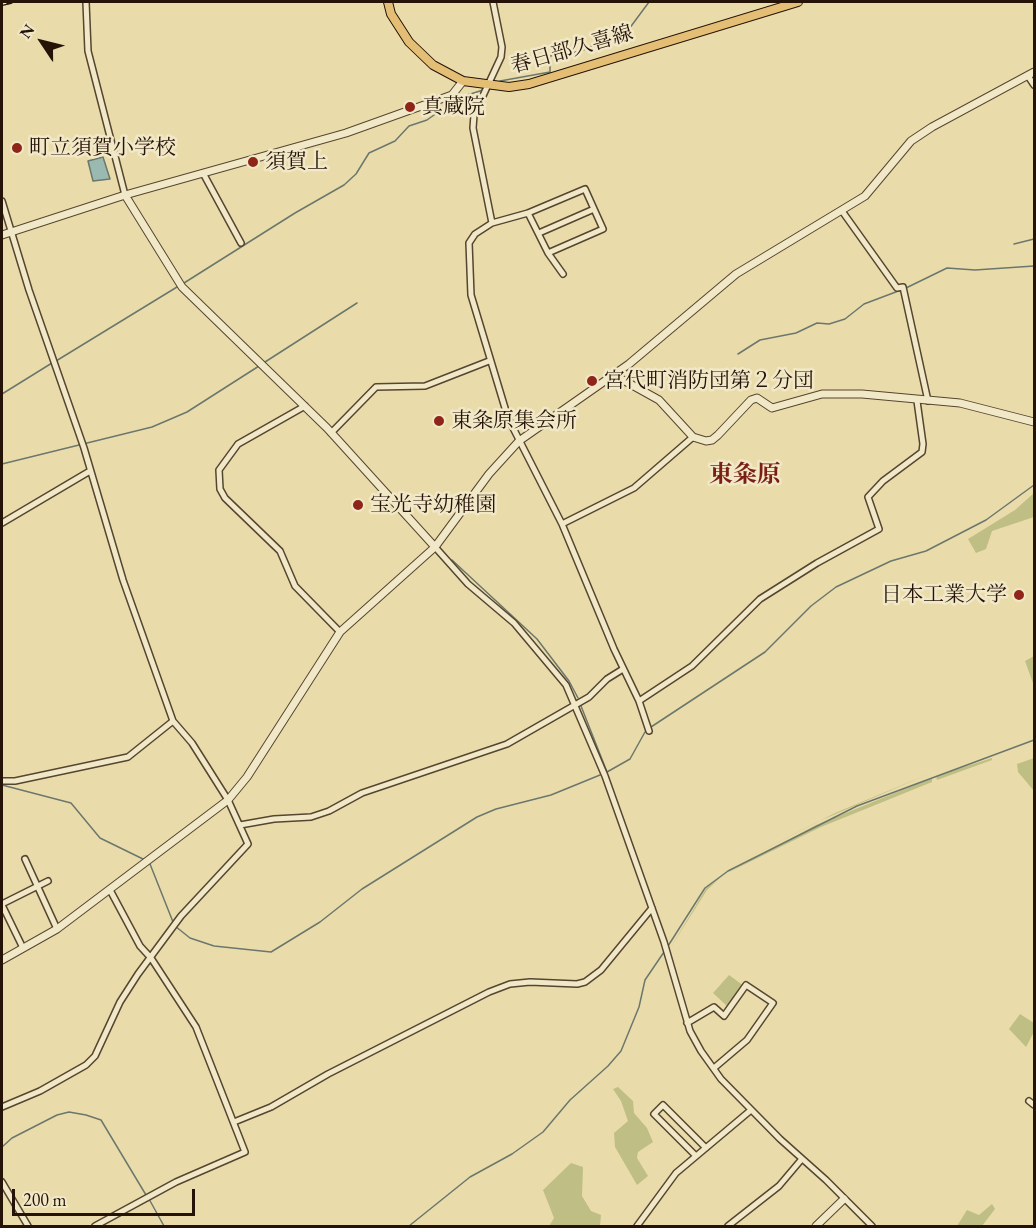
<!DOCTYPE html>
<meta charset="utf-8">
<style>
body{margin:0}
#map{position:relative;width:1036px;height:1228px;overflow:hidden;background:#eadcaa;font-family:"EB Garamond",serif}
canvas{display:block}
.frame{position:absolute;inset:0;border:3px solid #251308;pointer-events:none}
.north{position:absolute;left:12px;top:12px;width:60px;height:60px;-webkit-text-stroke:4px #f1e8c8;paint-order:stroke;rotate:305deg;font-size:16px;font-weight:700;line-height:24px;text-align:center;color:#251308}
.north::after{content:'';display:block;margin:auto;width:21px;height:27px;background:#251308;clip-path:polygon(50% 0,100% 100%,50% 72%,0 100%)}
.scale{position:absolute;left:12px;top:1189px;width:183px;height:27px;box-sizing:border-box;border:3px solid #251308;border-top:0;padding-left:8px;font-size:18px;line-height:21px;white-space:nowrap;color:#251308;-webkit-text-stroke:4px #f1e8c8;paint-order:stroke}
</style>
<div id="map">
<canvas width="1036" height="1228"></canvas>
<div class="frame"></div>
<div class="north">N</div>
<div class="scale">200 m</div>
</div>
<script>
const g = document.querySelector('canvas').getContext('2d');
g.lineJoin = 'round';
function paint(path, color) { g.fillStyle = color; g.fill(path, 'evenodd'); }
const toPath = rows => new Path2D(rows.map(r => 'M' + r).join(''));
function stroke(path, color, width, dash) { g.strokeStyle = color; g.lineWidth = width; g.lineCap = dash ? 'butt' : 'round'; g.setLineDash(dash || []); g.stroke(path); }
function drawText(font, color, halo, rows, align = 'center') {
  g.font = font + ' "EB Garamond","Noto Serif JP",serif'; g.lineWidth = 5; g.setLineDash([]); g.textBaseline = 'middle'; g.strokeStyle = halo; g.fillStyle = color; for (const [text, x, y, turn = 0] of rows) {
    g.save(); g.translate(x, y); g.rotate((+turn || 0) * Math.PI / 180); g.textAlign = isNaN(turn) ? turn : align; if (halo) g.strokeText(text, 0, 0); g.fillText(text, 0, 0); g.restore();
  }
}
paint(toPath([
 [1034,493,1034,517,992,531,986,549,976,553,968,539,1015,510],
 [1034,656,1034,686,1025,661],
 [992,758,992,760,937,780,936,776],
 [1034,758,1034,791,1018,772,1017,764],
 [931,773,817,822,722,871,835,813],
 [932,778,932,782,821,827,725,874,816,825],
 [722,876,707,890,669,950,707,887],
 [729,975,744,986,729,1008,713,993],
 [1020,1014,1034,1023,1034,1032,1026,1047,1009,1029],
 [618,1087,633,1101,634,1113,647,1128,653,1142,638,1152,637,1158,648,1176,637,1185,615,1147,614,1133,628,1121,621,1101,613,1089],
 [571,1163,583,1167,582,1196,591,1211,601,1215,600,1226,549,1226,554,1218,543,1190],
 [992,1204,995,1209,982,1226,957,1226,967,1210,979,1215]
]), '#bfbe84');
const water = toPath([
 [103,157,110,179,93,181,88,161,103,157]
]);
paint(water, '#9abab1');
stroke(water, '#6b776d', 1.5);
stroke(toPath([
 [500,81,550,72,550,56,581,51,629,29,649,2],
 [1014,244,1034,239],
 [184,283,295,213,344,185,356,174,369,153,395,141,409,126,427,120,458,98,483,90],
 [906,288,947,268,975,270,1034,266],
 [738,354,760,340,796,333,817,323,829,324,845,319,864,304,901,290],
 [56,361,177,287],
 [265,362,357,303],
 [2,394,52,363],
 [2,464,152,427,187,412,259,366],
 [452,560,537,639,569,681,578,698],
 [581,706,607,772,630,759,645,732],
 [651,727,765,652,811,606,836,587,891,561,926,551,986,520,1034,485],
 [2,785,71,803,100,838,145,860],
 [150,864,173,922],
 [175,926,190,938,214,946,271,952,320,922,362,889,477,817,496,809,551,795,600,775],
 [668,946,705,888,728,871,857,806,1034,740],
 [2,1147,12,1138,57,1115,69,1112,86,1115,101,1120,146,1195],
 [149,1199,164,1226],
 [409,1226,470,1177,512,1154,543,1132,570,1100,608,1066,621,1051,639,1007,645,980,664,952]
]), '#6b776d', 1.5);
const minor = toPath([
 [86,2,88,51,125,195],
 [493,2,502,47,501,57,474,115,473,128,492,223,475,234,469,243,471,295,508,418,562,524,614,649,639,701,649,731],
 [1028,76,1034,85],
 [203,173,241,243],
 [2,201,29,290,84,448,123,580,173,721,192,743,228,800,248,844,181,916,138,974,120,1002,95,1056,86,1065,40,1091,2,1107],
 [842,211,897,288,903,287,928,401],
 [528,213,585,189,603,229,548,253],
 [492,223,528,213,548,253,563,274],
 [539,233,594,209],
 [305,406,238,444,219,470,220,489,225,498,280,551,295,586,340,632],
 [331,433,376,387,425,386,489,361],
 [2,523,90,471],
 [562,524,634,488,693,437],
 [435,547,468,584,514,623,566,685,605,776,664,942,690,1031,701,1051,721,1079,780,1139,826,1180,872,1226],
 [639,701,692,666,760,599,817,563,879,529,868,497,883,481,922,452,923,444,917,401],
 [2,781,15,781,128,757,173,721],
 [240,825,274,819,311,817,329,811,362,793,507,744,589,697,607,679,623,669],
 [25,859,57,929],
 [2,904,48,881],
 [2,905,23,948],
 [687,1023,714,1007,724,1016,746,985,773,1003,747,1040,714,1068],
 [1029,1101,1034,1105],
 [234,1122,271,1107,328,1074,489,992,510,984,530,982,577,984,585,982,601,970,652,908],
 [696,1156,654,1114,663,1105,706,1148],
 [2,1182,28,1226],
 [95,1226,176,1182,245,1152,196,1027,151,958,140,946,110,890],
 [637,1226,676,1173,751,1110],
 [728,1226,779,1186,801,1160]
]);
const tertiary = toPath([
 [125,195,182,287,327,428,435,547],
 [2,235,125,195,346,133,452,95,463,81],
 [614,375,659,400,693,437,706,441,712,440,718,435,751,400,757,398,772,408,822,394,862,394,960,403,1034,422],
 [2,960,57,929,228,800,247,777,340,632,435,547,489,474,519,441,629,364,736,274,865,196,911,141,932,127,1034,72],
 [816,1226,844,1199]
]);
const primary = toPath([
 [388,2,391,14,409,42,433,65,463,81,509,87,529,84,798,2]
]);
stroke(minor, '#564530', 8);
stroke(tertiary, '#564530', 9);
stroke(primary, '#251308', 10);
stroke(minor, '#f1e8c8', 5);
stroke(tertiary, '#f1e8c8', 7);
stroke(primary, '#e5be75', 8);
const rail = toPath([
 [2,4,11,2]
]);
stroke(rail, '#251308', 4);
stroke(rail, '#f1e8c8', 1.5, [4.5]);
for (const [x, y, r, color] of [
 [410,107,6,"#8f2418"],
 [17,148,6,"#8f2418"],
 [253,162,6,"#8f2418"],
 [592,381,6,"#8f2418"],
 [439,421,6,"#8f2418"],
 [358,505,6,"#8f2418"],
 [1019,595,6,"#8f2418"]
]) { const dot = new Path2D(); dot.arc(x, y, r, 0, 2 * Math.PI); g.fillStyle = color; g.fill(dot); stroke(dot, '#f1e8c8', 2); }
drawText('21px', '#251308', '#f1e8c8', [
 ["春日部久喜線",572,50,-16]
]);
drawText('21px', '#251308', '#f1e8c8', [
 ["真蔵院",422,107],
 ["町立須賀小学校",29,148],
 ["須賀上",265,162],
 ["宮代町消防団第２分団",604,381],
 ["東粂原集会所",451,421],
 ["宝光寺幼稚園",370,505],
 ["日本工業大学",1007,595,"right"]
], 'left');
drawText('bold 24px', '#7a1f14', '#f1e8c8', [
 ["東粂原",745,475]
]);
</script>
